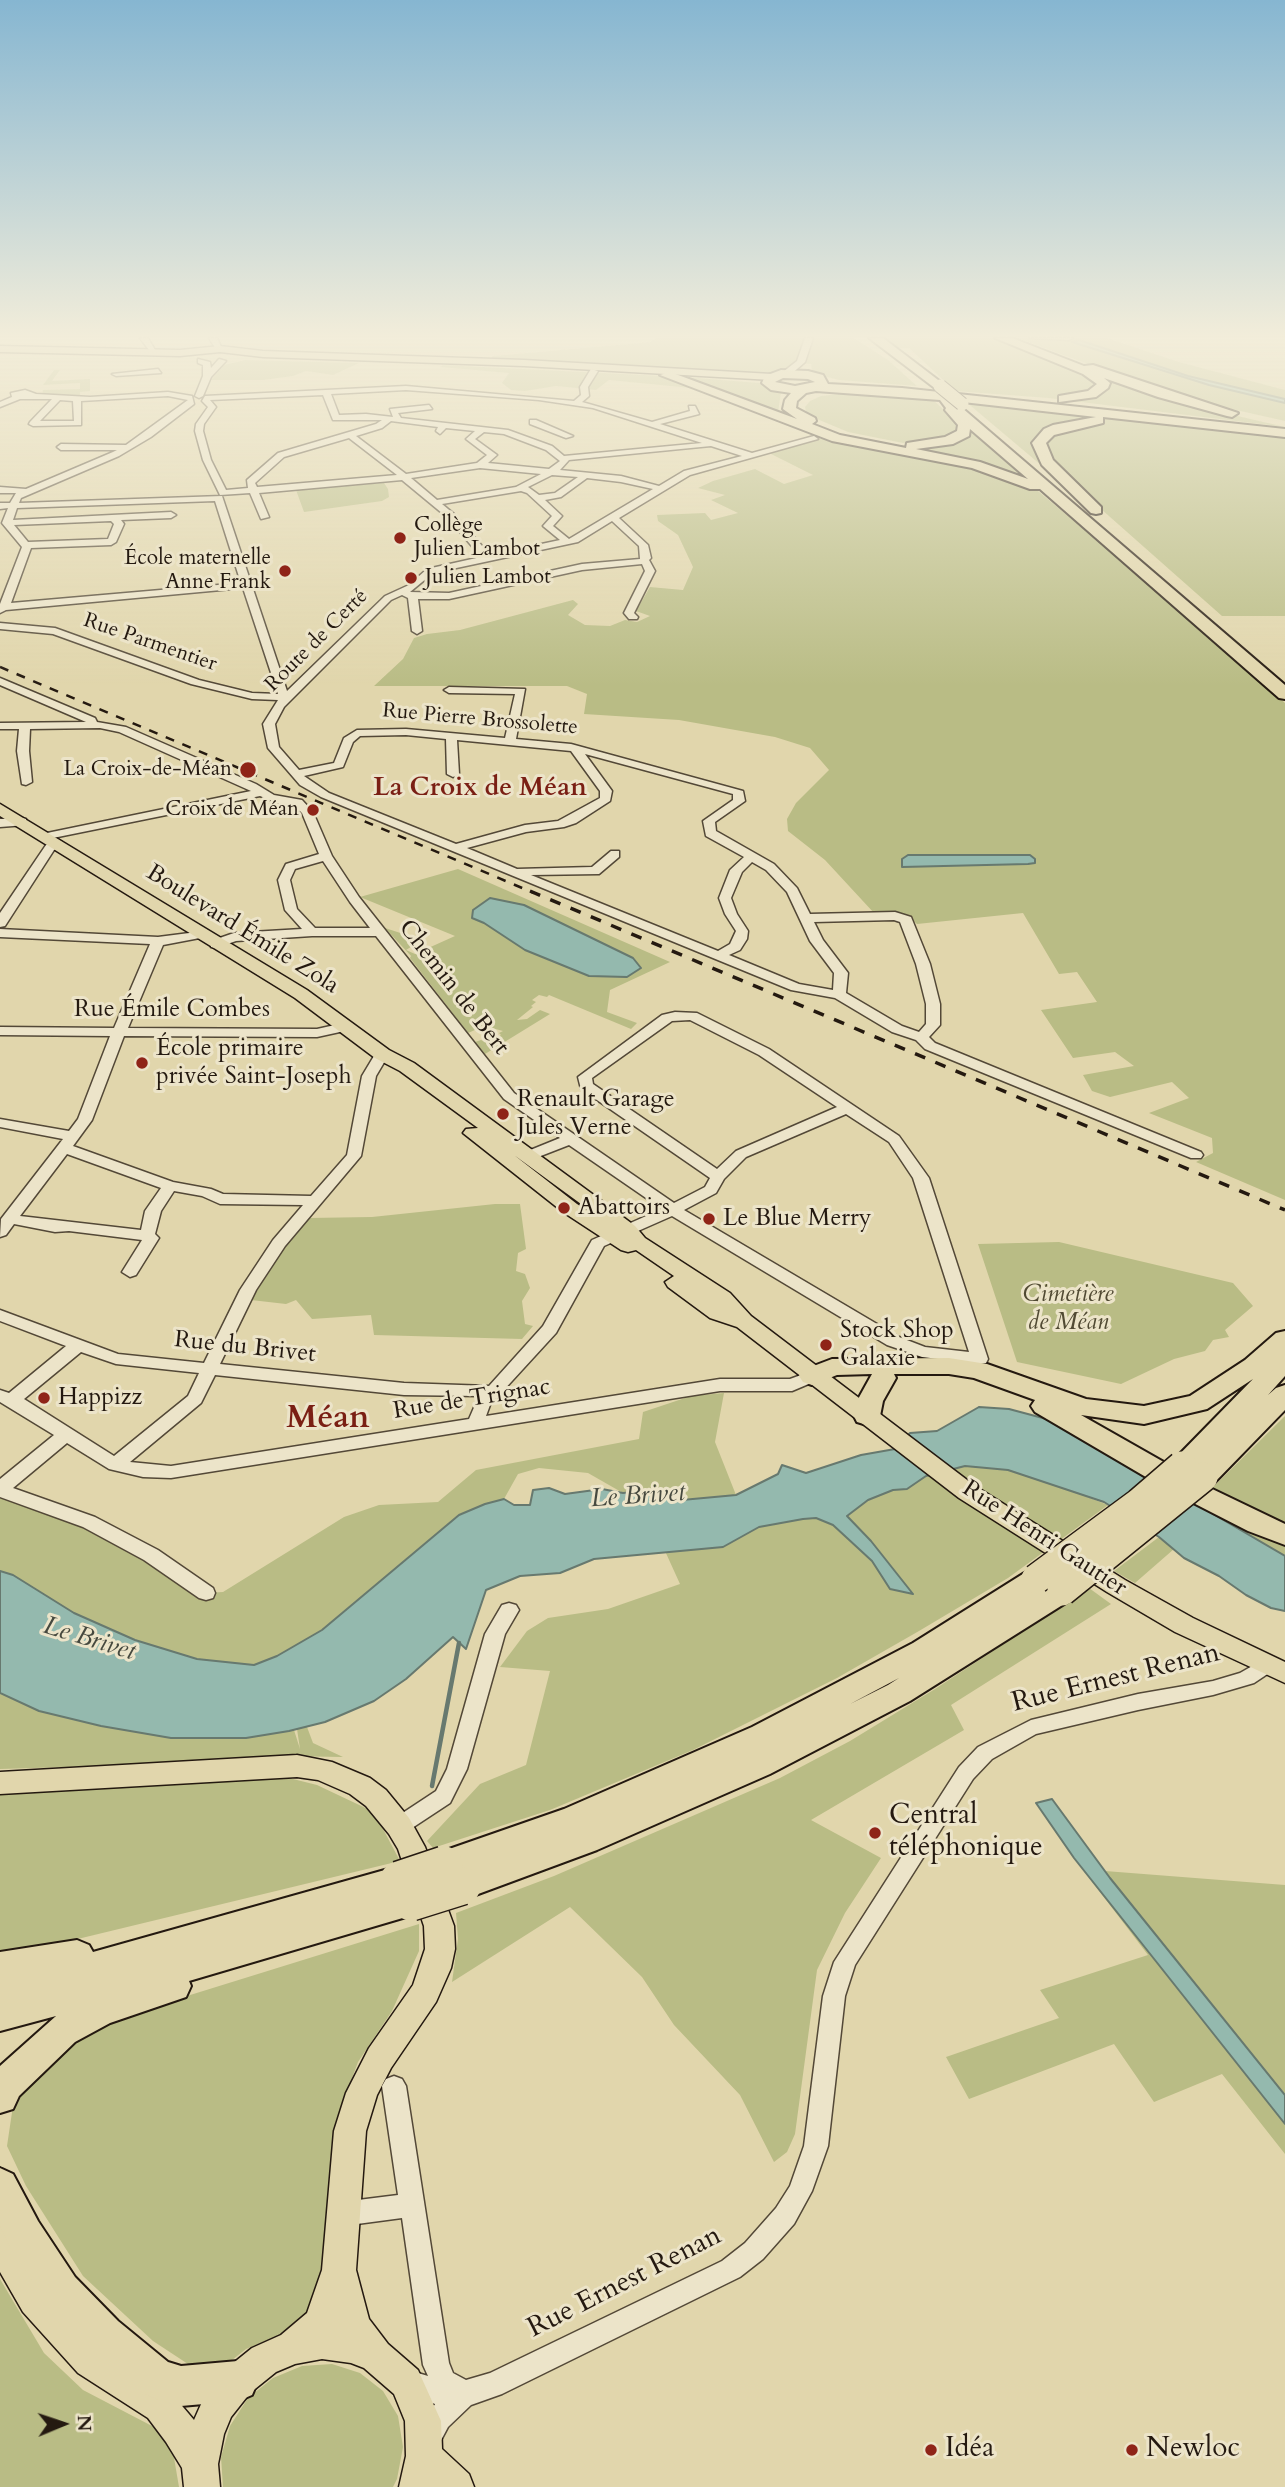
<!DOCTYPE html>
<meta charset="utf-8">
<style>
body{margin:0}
#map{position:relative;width:1285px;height:2487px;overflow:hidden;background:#e1d6ac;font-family:Cardo,serif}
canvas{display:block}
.north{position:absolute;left:28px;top:2389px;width:70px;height:70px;-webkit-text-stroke:5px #ece4c9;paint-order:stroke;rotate:88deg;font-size:19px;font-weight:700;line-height:28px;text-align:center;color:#241910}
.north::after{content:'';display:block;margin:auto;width:24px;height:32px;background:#241910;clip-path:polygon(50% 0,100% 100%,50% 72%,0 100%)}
</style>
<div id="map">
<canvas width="1285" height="2487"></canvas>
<div class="north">N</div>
</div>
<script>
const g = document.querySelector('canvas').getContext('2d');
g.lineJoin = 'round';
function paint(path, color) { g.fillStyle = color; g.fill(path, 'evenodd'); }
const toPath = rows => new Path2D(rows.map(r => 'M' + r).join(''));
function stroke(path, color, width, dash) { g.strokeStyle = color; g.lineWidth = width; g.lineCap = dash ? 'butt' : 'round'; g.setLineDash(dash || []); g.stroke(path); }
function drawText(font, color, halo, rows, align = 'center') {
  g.font = font + ' Cardo,serif'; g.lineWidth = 6; g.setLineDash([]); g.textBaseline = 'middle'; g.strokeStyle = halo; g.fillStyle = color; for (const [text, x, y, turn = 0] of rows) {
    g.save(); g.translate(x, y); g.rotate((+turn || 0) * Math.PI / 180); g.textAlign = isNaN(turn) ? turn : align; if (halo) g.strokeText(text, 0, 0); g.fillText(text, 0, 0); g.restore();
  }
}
paint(toPath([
 [656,338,854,338,888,360,917,386,839,380,823,376,812,370,811,364,795,363,789,370,773,374,489,360,493,356,651,342],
 [882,338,999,338,1199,407,1285,427,1048,398,955,391,909,348,897,348],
 [1017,338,1107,338,1179,362,1285,390,1285,399,1248,392,1188,376,1079,340,1073,342,1209,385,1285,403,1285,421,1178,397],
 [245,360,359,363,333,375,306,371,293,376,263,380,211,380,224,365],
 [443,365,684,377,760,383,781,392,778,413,766,416,691,388,609,380,596,390,556,386,525,391,511,390,502,383,509,373,440,367],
 [54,370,60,370,52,381,90,379,90,391,80,392,80,398,42,396,43,390,80,389,80,383,43,385],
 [859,392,930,397,958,423,959,430,952,436,927,442,903,443,848,432,817,419,806,412,805,407,810,401,821,396],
 [965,401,1285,436,1285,616,1222,616,1075,486,1067,487],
 [971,431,1020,474,1018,477,1038,491,1199,626,1285,703,1285,1200,1196,1162,1213,1153,1212,1138,1149,1113,1189,1098,1172,1082,1110,1097,1092,1091,1083,1075,1134,1066,1115,1052,1073,1058,1041,1010,1097,1002,1077,972,1059,974,1023,913,917,924,909,917,874,913,825,860,788,831,787,819,796,803,829,770,810,748,775,737,679,720,584,714,587,694,567,686,374,686,403,659,414,638,427,634,460,630,573,600,578,604,568,615,585,625,610,626,625,620,637,622,650,616,636,611,650,587,683,590,693,567,678,535,658,521,657,515,705,513,711,520,738,513,711,500,725,495,698,488,713,481,755,469,784,484,813,475,769,453,824,438,922,447,967,435],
 [902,859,1034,863,903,867],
 [384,483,388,489,389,497,382,501,304,512,296,490],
 [458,869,670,962,610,990,607,1012,637,1023,631,1029,549,995,547,997,539,995,532,1000,536,1002,531,1006,533,1007,517,1020,527,1019,540,1010,550,1014,485,1054,475,1042,481,1040,488,1043,501,1035,499,1033,503,1031,484,1026,468,1033,410,958,411,956,385,928,422,940,406,950,415,954,455,936,360,897],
 [495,1204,520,1204,526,1249,518,1253,516,1271,525,1274,530,1288,522,1301,525,1324,533,1326,522,1339,374,1335,371,1315,312,1319,296,1300,286,1304,251,1300,288,1242,309,1218,372,1217],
 [1059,1242,1233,1283,1253,1306,1225,1330,1229,1337,1213,1340,1205,1351,1174,1359,1121,1384,1017,1362,978,1244],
 [724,1393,715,1442,736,1495,682,1500,667,1489,623,1493,588,1473,539,1468,518,1474,504,1499,459,1515,322,1630,277,1656,254,1665,197,1659,135,1640,74,1613,13,1575,0,1571,0,1496,113,1537,154,1567,206,1593,223,1592,344,1517,379,1505,438,1502,476,1470,639,1439,643,1412,691,1396],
 [1285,1416,1285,1556,1196,1504],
 [963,1466,1008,1470,1056,1485,1108,1505,1008,1578,919,1631,837,1678,693,1750,550,1810,433,1848,427,1841,480,1784,526,1765,550,1671,500,1667,527,1631,548,1618,608,1609,680,1584,665,1551,723,1547,759,1527,803,1519,816,1518,833,1525,872,1561,890,1589,911,1594,871,1541,847,1516,868,1500,893,1490,907,1489,926,1476],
 [1159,1537,1174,1549,1135,1583,1114,1571],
 [1089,1588,1111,1604,951,1705,964,1730,811,1820,881,1858,845,1913,817,1970,795,2134,787,2152,774,2162,740,2095,674,2025,642,1977,570,1907,452,1982,458,1939,456,1913,554,1876,780,1778,850,1741,935,1689],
 [0,1693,39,1711,101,1726,171,1738,246,1738,294,1730,300,1749,297,1729,307,1727,313,1743,343,1757,283,1756,203,1763,0,1769],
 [281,1776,317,1785,374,1812,400,1861,28,1951,0,1950,0,1794],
 [1052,1799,1105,1871,1285,1885,1285,2154,1222,2074,1154,2102,1114,2044,969,2099,946,2057,1059,2018,1040,1990,1148,1955,1074,1858,1036,1803],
 [419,1924,419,1951,392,2011,358,2062,335,2124,324,2265,304,2325,246,2349,227,2364,191,2366,153,2341,83,2276,26,2186,7,2146,14,2099,42,2061,100,2023],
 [0,2279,44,2353,83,2390,152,2426,172,2446,179,2487,0,2487],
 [332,2364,360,2373,383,2391,398,2416,403,2447,397,2479,393,2487,223,2487,221,2457,230,2426,248,2398,273,2378,302,2366]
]), '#b9bc85');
const water = toPath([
 [1079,340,1188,376,1285,399,1285,403,1209,385,1072,342,1079,340],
 [908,855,1030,855,1035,859,1035,863,1028,864,902,867,902,859,908,855],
 [490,898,524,905,633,958,641,968,627,977,589,976,525,950,484,923,472,918,473,910,490,898],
 [979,1407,1009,1409,1054,1421,1285,1556,1285,1611,1271,1608,1246,1595,1219,1576,1184,1558,1159,1537,1104,1502,1008,1470,965,1466,926,1476,907,1489,893,1490,868,1500,847,1516,871,1541,913,1594,890,1589,872,1561,833,1525,816,1518,803,1519,759,1527,723,1547,594,1559,560,1573,520,1576,486,1590,466,1649,453,1637,406,1679,374,1701,325,1722,289,1731,246,1738,171,1738,101,1726,39,1711,0,1693,0,1571,13,1575,74,1613,135,1640,197,1659,254,1665,277,1656,322,1630,459,1515,485,1504,504,1499,514,1505,530,1505,533,1490,549,1488,565,1494,602,1489,623,1493,667,1489,682,1500,736,1495,778,1474,782,1465,806,1473,861,1455,895,1449,910,1433,937,1431,979,1407],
 [1052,1799,1110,1878,1285,2095,1285,2124,1074,1858,1036,1803,1052,1799]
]);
paint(water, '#94b9ae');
stroke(water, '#67796f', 2);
stroke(toPath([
 [432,1786,459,1643]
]), '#67796f', 4.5);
const minor = toPath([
 [140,338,148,338,155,350,149,350,140,338],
 [209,338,217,338,223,351,217,351,209,338],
 [805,338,813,338,805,362,789,376,783,376,783,372,797,361,805,338],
 [1029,338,1073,338,1069,340,1029,338],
 [198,359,210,362,211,368,219,359,226,361,211,377,203,396,199,398,195,396,203,376,203,365,198,363,198,359],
 [158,369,161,373,116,376,112,374,158,369],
 [591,369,598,371,588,387,589,396,582,402,652,422,690,411,689,406,695,406,699,414,660,424,752,453,814,436,818,439,690,475,619,518,648,545,651,558,649,560,655,571,634,613,638,617,637,619,629,619,624,613,645,571,642,564,582,570,449,599,418,599,422,631,417,634,412,631,408,598,402,595,391,600,284,707,275,724,279,747,299,770,334,763,344,738,357,730,406,729,505,738,515,694,449,693,444,690,449,687,525,689,516,739,571,744,743,791,745,801,715,822,716,831,774,864,797,888,810,914,895,912,911,917,930,964,940,1004,940,1025,929,1037,935,1043,1201,1152,1203,1155,1201,1158,1191,1158,925,1049,916,1040,892,1032,835,998,791,990,321,797,300,785,268,748,263,724,278,700,252,699,191,684,53,634,0,629,0,623,55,628,199,680,252,693,278,694,243,588,6,610,0,613,0,604,22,547,2,523,8,508,0,509,0,503,10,503,16,493,0,493,0,487,26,489,113,452,117,450,61,450,57,447,61,444,126,445,188,400,168,396,81,401,81,425,33,426,29,424,30,422,52,399,20,399,0,407,0,402,12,397,11,393,25,390,36,394,90,397,168,392,192,396,194,404,151,437,119,456,21,498,19,503,222,496,287,691,385,596,409,585,427,569,481,557,448,518,402,480,259,493,269,517,261,519,250,493,220,495,203,460,195,431,196,424,208,407,202,401,205,396,406,386,574,401,581,395,580,387,591,369],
 [406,390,539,400,593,408,702,443,564,456,552,446,508,430,401,418,398,413,432,409,429,405,390,409,393,417,366,414,339,415,331,394,406,390],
 [323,395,333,420,382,420,376,424,278,453,247,480,248,488,226,490,211,460,203,431,204,424,216,407,210,400,323,395],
 [60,400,73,401,74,421,40,421,60,400],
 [391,421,438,427,436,431,440,434,446,428,475,431,466,439,487,455,477,463,406,474,356,436,382,428,391,421],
 [484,432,504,434,546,450,560,461,549,469,488,463,497,455,475,439,484,432],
 [349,438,397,475,257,487,255,483,284,457,349,438],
 [711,446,742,456,684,471,659,486,621,476,560,470,569,460,711,446],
 [480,468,541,474,516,487,437,500,411,478,480,468],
 [552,475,578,477,555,493,539,495,528,487,552,475],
 [587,478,621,482,653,489,569,539,553,526,562,516,545,500,561,497,587,478],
 [521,491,527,493,552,516,543,526,560,540,490,555,454,514,442,504,521,491],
 [215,501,241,583,11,603,31,548,111,545,116,542,124,524,121,520,171,518,176,515,171,512,13,520,17,508,215,501],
 [111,521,114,524,108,539,28,542,14,525,111,521],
 [612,521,639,546,640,559,582,564,449,593,410,592,433,573,578,542,612,521],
 [406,735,446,739,447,774,453,777,459,774,457,740,571,751,600,791,600,798,558,821,525,825,456,844,329,793,304,776,343,767,353,742,360,736,406,735],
 [585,754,733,794,733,800,703,821,706,836,744,857,730,870,719,898,725,914,736,931,730,944,718,951,531,875,599,874,619,857,619,851,611,851,592,867,517,869,467,848,526,832,564,827,576,823,610,801,612,791,585,754],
 [752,862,766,870,787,892,810,941,834,973,833,990,799,984,729,955,740,950,747,939,748,931,737,914,731,898,742,872,752,862],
 [894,920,900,922,916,964,926,1004,926,1024,919,1032,902,1026,846,993,848,973,823,940,814,922,894,920],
 [530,420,536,420,573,436,566,438,530,424,530,420],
 [0,678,95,718,97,722,126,727,256,784,274,795,302,800,313,812,332,856,359,897,514,1093,674,1203,705,1187,710,1178,581,1089,578,1077,662,1015,675,1012,697,1013,769,1049,899,1136,929,1178,988,1359,986,1363,980,1364,922,1357,887,1345,672,1216,604,1246,556,1333,490,1405,486,1416,720,1379,790,1379,812,1371,818,1372,820,1376,818,1380,792,1391,720,1391,171,1478,143,1477,109,1469,67,1443,13,1488,95,1517,158,1550,213,1588,215,1593,213,1598,206,1600,199,1598,144,1560,83,1527,0,1497,0,1479,54,1435,0,1402,0,1390,9,1393,66,1346,0,1321,0,1310,118,1354,204,1363,240,1290,273,1240,303,1205,220,1204,202,1196,174,1191,161,1211,155,1234,159,1238,136,1275,130,1277,122,1272,142,1240,69,1231,55,1232,14,1224,6,1235,0,1237,1,1219,63,1139,0,1127,0,1119,69,1131,78,1119,110,1036,0,1035,0,1027,114,1028,150,944,0,937,0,929,158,937,205,931,205,937,163,945,128,1028,317,1029,344,1023,351,1027,349,1030,317,1037,124,1036,92,1120,73,1146,173,1182,211,1189,223,1194,311,1196,347,1155,362,1076,377,1051,387,1051,389,1054,376,1076,361,1156,285,1246,256,1290,220,1364,404,1383,489,1386,543,1326,592,1240,662,1209,569,1145,533,1159,523,1159,521,1156,523,1153,560,1138,504,1099,376,936,312,936,236,941,216,948,211,947,211,941,234,933,302,929,285,910,278,880,286,864,319,854,302,813,295,806,280,804,260,796,43,840,43,834,47,833,251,791,119,732,100,728,30,729,29,751,32,782,26,785,22,784,17,751,19,729,0,729,0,723,86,722,0,685,0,678],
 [323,861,350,902,370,928,315,928,297,909,290,880,295,869,323,861],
 [690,1020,759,1055,837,1107,736,1151,717,1169,593,1084,592,1078,672,1021,690,1020],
 [846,1114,889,1142,913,1178,969,1352,925,1347,899,1337,684,1210,716,1193,724,1179,746,1157,846,1114],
 [67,1154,161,1188,145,1211,141,1230,20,1216,67,1154],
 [81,1352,116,1364,199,1373,188,1396,114,1456,24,1399,81,1352],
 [215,1375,404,1395,479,1396,469,1419,171,1466,130,1462,201,1403,215,1375],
 [22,818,26,819,26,825,0,827,0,819,22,818],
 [57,839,63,843,54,850,5,926,0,927,0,913,46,845,57,839],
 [509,1603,516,1605,519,1610,505,1634,467,1769,450,1803,406,1832,399,1834,392,1832,388,1826,392,1820,436,1791,447,1769,485,1634,502,1605,509,1603],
 [1268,1657,1275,1659,1278,1664,1275,1669,1254,1683,1213,1695,1138,1710,1036,1734,992,1759,973,1779,855,1965,845,1996,828,2146,812,2191,794,2224,763,2259,740,2277,502,2394,471,2405,448,2427,439,2444,430,2448,421,2444,417,2435,435,2404,399,2392,395,2383,399,2374,408,2370,428,2376,423,2365,402,2218,342,2226,333,2222,330,2214,333,2206,342,2202,398,2195,382,2086,386,2079,394,2076,402,2079,406,2086,449,2363,453,2373,466,2380,490,2373,722,2261,745,2243,776,2208,790,2186,804,2146,823,1996,834,1962,959,1767,978,1747,1031,1720,1138,1694,1213,1681,1240,1673,1268,1657]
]);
const major = toPath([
 [0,346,180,350,220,346,263,351,524,360,772,374,777,377,772,380,524,366,263,357,220,352,180,356,0,352,0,346],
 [0,804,307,990,389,1050,414,1063,595,1196,635,1226,645,1238,730,1293,751,1316,975,1486,1125,1580,1193,1618,1285,1662,1285,1683,1175,1632,1107,1592,959,1498,737,1327,710,1318,668,1287,665,1282,674,1276,636,1250,628,1252,621,1250,563,1212,463,1133,466,1129,478,1128,400,1071,375,1058,295,998,0,816,0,804],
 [514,1155,581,1204,596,1216,577,1204,514,1155],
 [297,1755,332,1762,370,1778,386,1790,409,1818,425,1847,454,1926,455,1949,451,1968,436,2002,391,2068,377,2095,366,2131,356,2270,369,2319,388,2344,418,2370,441,2421,442,2449,469,2474,474,2487,399,2487,406,2456,405,2421,394,2394,364,2368,351,2363,322,2359,295,2364,276,2372,250,2393,231,2417,224,2434,218,2464,220,2487,184,2487,182,2468,166,2442,148,2418,78,2373,23,2312,0,2272,0,2225,12,2230,47,2288,102,2349,172,2394,194,2420,206,2393,226,2369,252,2348,281,2335,307,2313,322,2270,334,2131,346,2093,369,2048,413,1985,425,1949,424,1926,398,1849,389,1834,366,1806,350,1794,318,1780,297,1777,0,1794,0,1772,297,1755]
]);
const highway = toPath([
 [869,338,883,338,946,386,944,389,936,389,869,338],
 [995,338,1012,338,1084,366,1093,365,1238,413,1232,417,1227,416,1158,397,1104,378,1110,383,1108,388,1096,397,1059,402,1059,396,1088,391,1097,384,1083,374,995,338],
 [781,370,808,371,823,375,828,384,902,388,1285,429,1285,437,1103,417,1103,423,1054,435,1046,443,1053,460,1101,507,1101,513,1096,514,1091,513,1042,465,1032,443,1044,429,1053,425,1096,417,954,401,1285,685,1285,699,1279,698,1040,489,1030,489,972,468,832,441,660,375,670,372,797,419,783,409,785,400,791,393,771,390,762,383,765,376,781,370],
 [783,378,808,379,815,382,795,386,775,382,783,378],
 [816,391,940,400,946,408,945,410,958,425,957,431,945,437,907,443,906,448,840,435,812,424,816,421,815,418,796,408,797,401,806,393,816,391],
 [970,429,1028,479,980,462,916,449,953,444,969,436,970,429],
 [1285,1331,1285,1376,1268,1395,1276,1388,1285,1385,1285,1410,1213,1484,1206,1486,1285,1524,1285,1545,1248,1531,1168,1490,1035,1412,1031,1406,1035,1400,974,1378,949,1374,894,1374,896,1378,883,1401,880,1416,877,1422,867,1425,857,1422,854,1416,857,1401,872,1374,837,1375,812,1385,803,1382,799,1376,803,1370,832,1359,949,1358,987,1364,1086,1399,1144,1406,1190,1396,1245,1360,1276,1333,1285,1331],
 [1253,1379,1169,1465,1081,1415,1144,1424,1207,1409,1253,1379],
 [1036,1568,1046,1572,1051,1579,1046,1586,1036,1593,1062,1580,1072,1583,1077,1591,1072,1599,910,1701,770,1774,597,1850,462,1900,450,1896,445,1886,450,1877,444,1879,432,1875,427,1865,432,1855,564,1809,752,1727,913,1643,1026,1572,1036,1568],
 [899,1678,888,1685,850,1704,899,1678],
 [399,1866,411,1870,416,1880,412,1888,423,1892,428,1902,423,1912,189,1981,191,1986,186,1997,110,2023,75,2042,19,2096,13,2109,0,2113,0,2066,56,2016,0,2031,0,1952,77,1940,89,1945,93,1952,399,1866],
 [0,2168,13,2174,38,2221,75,2277,118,2321,168,2362,181,2366,238,2361,252,2367,258,2381,252,2395,238,2401,181,2406,158,2400,144,2394,90,2349,47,2303,10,2247,0,2226,0,2168]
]);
stroke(minor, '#534837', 3);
stroke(major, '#241910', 3);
stroke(highway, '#241910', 4);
paint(minor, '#ece4c9');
paint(major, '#e1d6ac');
paint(highway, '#e1d6ac');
stroke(toPath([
 [0,667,534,893]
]), '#241910', 2.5, [9, 9]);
stroke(toPath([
 [530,891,1285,1210]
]), '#241910', 3.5, [11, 11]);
const highwayBridgeFar2 = toPath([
 [940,386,962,404]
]);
const highwayBridgeFar1 = toPath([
 [1036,1579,1139,1503,1182,1466],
 [1062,1591,1203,1477]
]);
const highwayBridge = toPath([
 [399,1880,444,1865],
 [411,1902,462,1886]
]);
stroke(highwayBridgeFar2, '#241910', 15, []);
stroke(highwayBridgeFar1, '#241910', 32, []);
stroke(highwayBridge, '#241910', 40, []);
stroke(highwayBridgeFar2, '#e1d6ac', 13);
stroke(highwayBridgeFar1, '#e1d6ac', 29);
stroke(highwayBridge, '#e1d6ac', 37);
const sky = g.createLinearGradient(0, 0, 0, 686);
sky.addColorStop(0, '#86b6d1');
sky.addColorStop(0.49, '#f2edda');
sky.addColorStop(1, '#f2edda00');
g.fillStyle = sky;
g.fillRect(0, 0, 1285, 686);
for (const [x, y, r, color] of [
 [400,538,7,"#8f2418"],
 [285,571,7,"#8f2418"],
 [411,578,7,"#8f2418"],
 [248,770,9,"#8f2418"],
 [313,810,7,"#8f2418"],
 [142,1063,7,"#8f2418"],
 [503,1114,7,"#8f2418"],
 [564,1208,7,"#8f2418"],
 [709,1219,7,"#8f2418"],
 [826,1345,7,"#8f2418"],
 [44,1398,7,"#8f2418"],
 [875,1833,7,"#8f2418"],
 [931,2450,7,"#8f2418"],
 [1132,2450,7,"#8f2418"]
]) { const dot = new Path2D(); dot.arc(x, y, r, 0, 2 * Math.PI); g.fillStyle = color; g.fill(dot); stroke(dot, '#ece4c9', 2.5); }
drawText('21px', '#241910', '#ece4c9', [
 ["Collège",414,526,"left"],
 ["Julien Lambot",414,550,"left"],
 ["École maternelle",271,559],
 ["Anne Frank",271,583],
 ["Julien Lambot",425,578,"left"],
 ["La Croix-de-Méan",232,770],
 ["Croix de Méan",299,810]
], 'right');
drawText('21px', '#241910', '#ece4c9', [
 ["Route de Certé",317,641,-45],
 ["Rue Parmentier",150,643,19],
 ["Rue Pierre Brossolette",480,720,5]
]);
drawText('24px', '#241910', '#ece4c9', [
 ["Boulevard Émile Zola",242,930,32],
 ["Chemin de Bert",453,988,52],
 ["Rue Émile Combes",172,1010],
 ["Rue du Brivet",245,1348,6],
 ["Rue de Trignac",472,1400,-9],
 ["Rue Henri Gautier",1044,1539,33]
]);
drawText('24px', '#241910', '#ece4c9', [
 ["École primaire",156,1049],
 ["privée Saint-Joseph",156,1077],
 ["Renault Garage",517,1100],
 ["Jules Verne",517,1128],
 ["Abattoirs",578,1208],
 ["Le Blue Merry",723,1219],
 ["Stock Shop",840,1331],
 ["Galaxie",840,1359],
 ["Happizz",58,1398]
], 'left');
drawText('italic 24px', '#514a33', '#ece4c9', [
 ["Cimetière",1068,1295],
 ["de Méan",1068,1323]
]);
drawText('bold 26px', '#7a1f14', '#ece4c9', [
 ["La Croix de Méan",480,789]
]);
drawText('italic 26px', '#46493f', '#ece4c9', [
 ["Le Brivet",638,1497,-4],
 ["Le Brivet",89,1640,17]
]);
drawText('28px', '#241910', '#ece4c9', [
 ["Rue Ernest Renan",1116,1679,-14],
 ["Rue Ernest Renan",625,2283,-27]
]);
drawText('28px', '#241910', '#ece4c9', [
 ["Central",889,1817],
 ["téléphonique",889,1849],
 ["Idéa",945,2450],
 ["Newloc",1146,2450]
], 'left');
drawText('bold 32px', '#7a1f14', '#ece4c9', [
 ["Méan",328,1420]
]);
</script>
